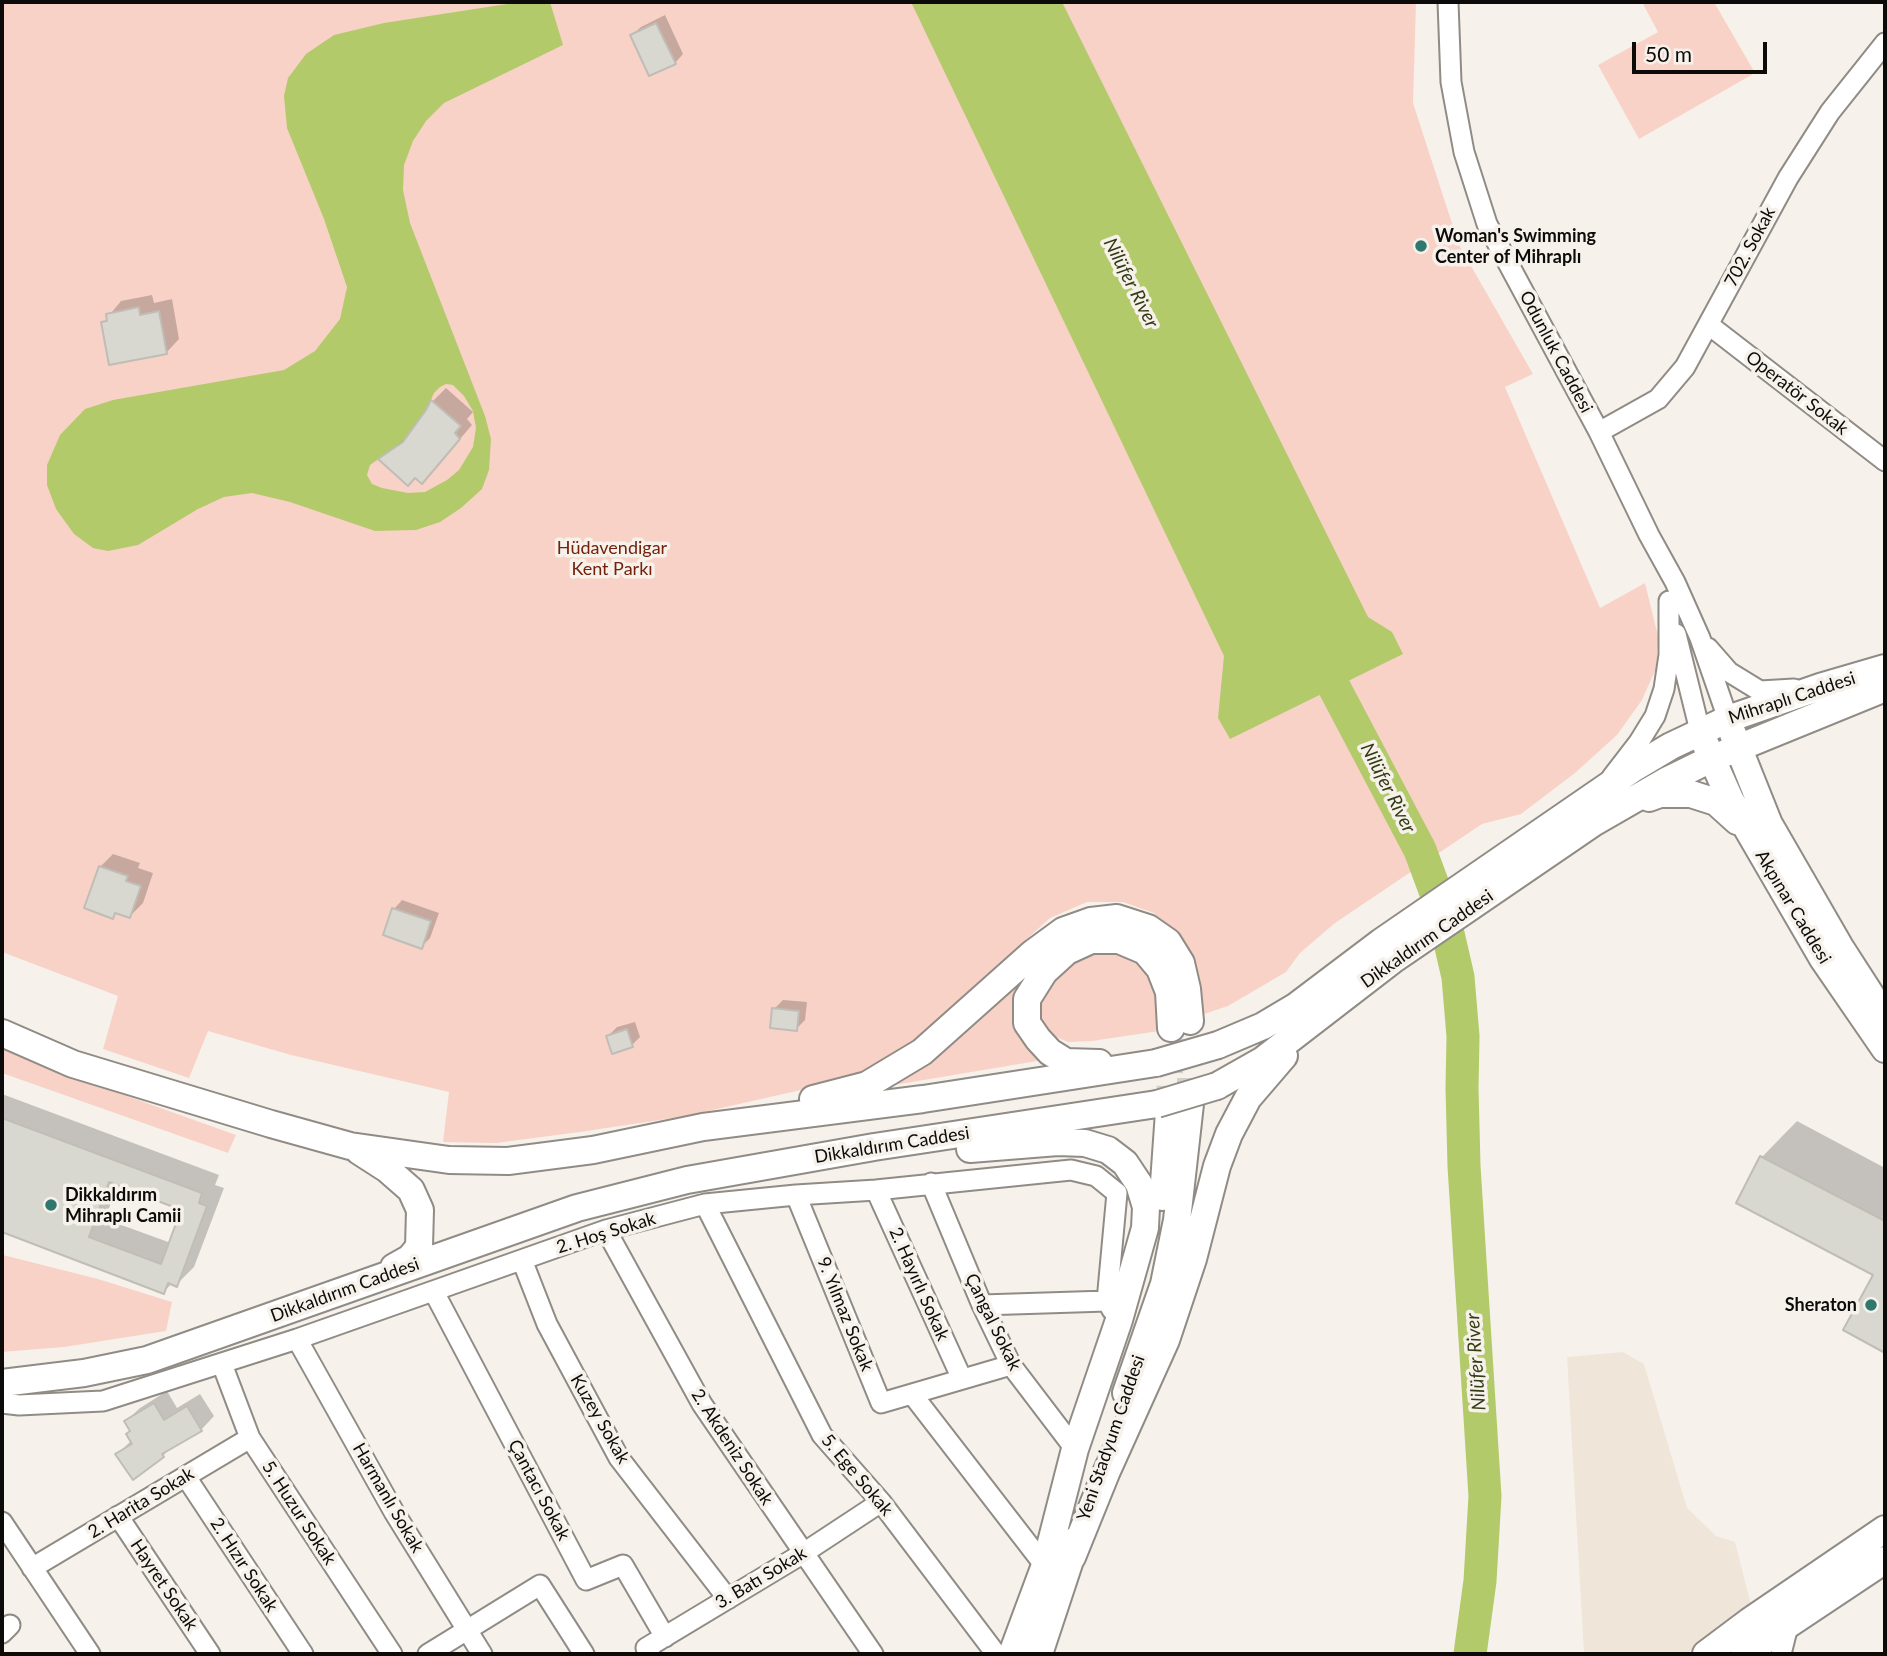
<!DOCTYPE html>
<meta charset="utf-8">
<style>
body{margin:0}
#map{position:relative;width:1887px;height:1656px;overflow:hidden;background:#f6f2eb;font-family:Lato,sans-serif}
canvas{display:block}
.frame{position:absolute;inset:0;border:4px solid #0d0b09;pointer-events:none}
.scale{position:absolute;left:1632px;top:42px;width:135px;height:32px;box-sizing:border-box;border:4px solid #0d0b09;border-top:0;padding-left:9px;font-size:21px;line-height:24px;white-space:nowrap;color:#0d0b09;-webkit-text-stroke:5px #f6f2eb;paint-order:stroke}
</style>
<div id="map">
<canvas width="1887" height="1656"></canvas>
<div class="frame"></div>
<div class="scale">50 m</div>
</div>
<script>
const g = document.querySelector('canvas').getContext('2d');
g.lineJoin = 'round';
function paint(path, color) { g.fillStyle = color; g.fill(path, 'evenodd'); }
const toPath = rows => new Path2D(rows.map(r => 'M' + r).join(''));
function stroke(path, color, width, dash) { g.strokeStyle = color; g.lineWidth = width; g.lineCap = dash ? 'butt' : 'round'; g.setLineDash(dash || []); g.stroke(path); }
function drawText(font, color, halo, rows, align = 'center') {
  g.font = font + ' Lato,sans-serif'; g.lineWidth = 7; g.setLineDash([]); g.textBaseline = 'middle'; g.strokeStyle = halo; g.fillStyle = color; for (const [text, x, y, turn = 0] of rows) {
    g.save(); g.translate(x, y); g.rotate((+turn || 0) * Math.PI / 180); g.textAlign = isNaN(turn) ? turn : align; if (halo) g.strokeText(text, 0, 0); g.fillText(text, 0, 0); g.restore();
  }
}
paint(toPath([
 [1623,1352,1644,1364,1687,1508,1716,1536,1735,1542,1751,1605,1703,1639,1687,1654,1584,1654,1567,1357]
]), '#efe6d9');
paint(toPath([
 [2,2,1416,2,1413,103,1459,245,1533,374,1505,387,1600,608,1645,583,1658,636,1657,666,1642,700,1617,735,1575,773,1521,814,1482,824,1335,923,1300,953,1286,972,1228,1006,1201,1015,1173,934,1154,913,1123,902,1087,902,1050,918,901,1053,863,1076,686,1116,580,1132,496,1143,443,1142,449,1092,291,1055,208,1031,189,1078,103,1049,118,996,2,952],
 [1642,2,1714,2,1755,73,1639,139,1598,65,1658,32],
 [1106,948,1137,959,1154,981,1159,1031,1092,1041,1068,1042,1054,1036,1045,1026,1040,1014,1041,999,1049,983,1085,953],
 [1033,966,1043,1060,882,1087],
 [2,1047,99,1086,236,1135,228,1153,2,1073],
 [3,1255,98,1279,172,1302,166,1331,64,1347,2,1352]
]), '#f9d2c7');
paint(toPath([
 [520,2,550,2,563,45,444,103,426,121,413,141,404,165,403,190,410,223,485,416,491,439,489,470,482,489,461,508,440,522,416,530,375,531,290,502,252,493,224,497,198,509,138,545,108,551,93,548,74,534,56,509,47,485,47,465,60,435,85,409,113,400,284,370,315,351,340,319,347,287,324,219,287,128,284,96,288,78,306,54,334,35,384,23],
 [446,384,453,385,464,396,473,411,476,428,473,447,459,470,447,480,425,492,408,493,382,488,372,484,367,475,370,465,403,442,426,410,434,393,440,387],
 [911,2,1062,2,1368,617,1392,632,1403,654,1230,739,1218,718,1224,656]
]), '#b3ca6b');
paint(toPath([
 [665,15,683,54,675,63,632,35,641,27],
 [152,295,154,303,172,299,179,339,166,353,103,323,121,301],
 [446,388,473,412,467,419,472,425,435,468,380,459,411,434,428,411,433,401],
 [113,854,140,863,138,868,153,873,143,903,130,916,117,912,113,916,100,867],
 [402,900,439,913,430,938,421,947,394,909],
 [783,1000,807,1002,805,1020,796,1029,774,1009],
 [635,1022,640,1037,632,1045,608,1036,617,1027],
 [2,1094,219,1175,215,1185,224,1188,194,1267,176,1285,172,1283,164,1292,2,1230],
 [118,1184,184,1208,171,1243,105,1219],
 [1797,1121,1885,1168,1885,1351,1845,1330,1876,1274,1762,1157],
 [167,1391,177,1408,200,1394,214,1416,201,1430,172,1446,163,1456,126,1470,117,1454,132,1440,132,1431,126,1421,140,1408]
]), '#0003');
stroke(toPath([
 [1314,649,1420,850,1443,912,1458,977,1463,1036,1462,1088,1464,1166,1485,1496,1480,1581,1470,1654]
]), '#b3ca6b', 33);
const building = toPath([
 [656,23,676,64,649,76,630,35,656,23],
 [139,307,140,315,159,311,167,354,109,365,101,322,107,321,106,314,139,307],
 [431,400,461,426,455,433,460,439,422,484,415,478,408,486,378,459,403,442,426,410,431,400],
 [99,866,128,876,126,881,141,886,130,918,115,913,113,919,84,908,99,866],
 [392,908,431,921,422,949,383,935,392,908],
 [772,1008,799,1011,797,1031,770,1028,772,1008],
 [627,1029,633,1047,612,1054,606,1036,627,1029],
 [2,1118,202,1193,199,1203,207,1206,177,1287,168,1283,164,1294,2,1232,2,1118],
 [109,1182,181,1210,161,1264,89,1237,109,1182],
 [1760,1156,1885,1221,1885,1353,1843,1330,1873,1275,1736,1203,1760,1156],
 [154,1403,164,1420,187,1406,202,1431,162,1454,164,1457,133,1480,115,1454,132,1444,126,1434,130,1431,124,1421,154,1403]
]);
paint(building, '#d9d8d0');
stroke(building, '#bfbdb6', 2);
stroke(toPath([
 [1190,1104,1190,1021],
 [1169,1112,1171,1028]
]), '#d3cfc9', 26, [26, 13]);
const minor = toPath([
 [1448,2,1451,82,1464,152,1487,224,1599,432,1649,535,1675,582,1700,638,1728,719],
 [1709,325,1885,461],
 [1599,432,1658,399,1685,367,1788,178,1830,112,1885,43],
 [1676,634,1700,731],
 [1708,648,1729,672,1760,691,1794,689],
 [1612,777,1639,742,1655,716,1664,689,1669,655,1669,601],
 [931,1183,982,1305,1011,1365,1075,1449],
 [876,1190,962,1379],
 [796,1195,881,1403,1011,1365],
 [705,1204,822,1435,881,1502,996,1654],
 [606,1230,702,1404,873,1654],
 [522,1260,547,1324,619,1458,728,1599],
 [434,1292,586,1580,623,1565,665,1637],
 [982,1305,1107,1301,1112,1310],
 [297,1339,394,1512,482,1654],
 [222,1364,250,1438,392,1654],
 [912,1394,1045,1566],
 [2,1403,19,1405,103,1401,297,1339,606,1230,705,1204,796,1195,876,1190,1071,1170,1096,1176,1117,1193,1107,1301],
 [186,1477,303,1654],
 [118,1516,210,1654],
 [2,1522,90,1654],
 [32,1568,250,1438],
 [2,1633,10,1625],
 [428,1654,540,1585,584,1654],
 [650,1654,646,1648,802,1554,881,1502],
 [1781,1654,1790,1618]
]);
const major = toPath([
 [1733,734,1769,824,1840,947,1885,1017],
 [1705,743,1730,799,1823,959,1885,1049],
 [1649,798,1660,794,1691,794,1716,802,1737,821],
 [2,1033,73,1064,271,1124,350,1146,449,1160,508,1161,593,1150,703,1127,923,1099,1156,1063],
 [1218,1045,1263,1026,1295,1007,1381,942,1634,768,1671,746,1728,719,1820,687,1885,668],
 [1099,1063,1066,1062,1050,1052,1038,1039,1027,1023,1027,999,1044,972,1067,951,1091,940,1119,940,1145,951,1160,969,1169,992,1171,1028],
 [1217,1086,1263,1060,1394,959,1593,823,1666,781,1711,759,1885,688],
 [813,1099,867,1085,922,1052,1033,953,1063,931,1091,921,1117,918,1148,928,1168,942,1181,963,1187,989,1190,1021],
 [970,1149,1058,1142,1085,1143,1108,1150,1125,1163,1139,1184,1146,1207,1145,1228,1119,1320,1075,1449,1045,1566],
 [359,1151,387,1169,411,1190,420,1210,419,1247,410,1258,394,1267],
 [1163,1197,1169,1112],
 [2,1383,84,1373,147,1360,577,1208,687,1180,874,1147,1157,1104],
 [1126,1393,1164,1284,1177,1220,1190,1104],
 [1072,1557,1106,1473,1166,1340,1193,1259,1217,1166,1229,1134,1248,1098,1284,1056],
 [1012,1654,1051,1549],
 [1039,1654,1077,1539],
 [1706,1654,1750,1621,1885,1529],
 [1744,1654,1885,1560]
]);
stroke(minor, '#908c85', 23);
stroke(major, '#908c85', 30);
stroke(minor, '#fff', 19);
stroke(major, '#fff', 26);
const majorBridge = toPath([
 [1156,1063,1218,1045],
 [1157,1104,1217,1086]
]);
stroke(majorBridge, '#908c85', 30, []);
stroke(majorBridge, '#fff', 26);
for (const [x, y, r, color] of [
 [1421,246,7,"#30776e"],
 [51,1205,7,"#30776e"],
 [1871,1305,7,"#30776e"]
]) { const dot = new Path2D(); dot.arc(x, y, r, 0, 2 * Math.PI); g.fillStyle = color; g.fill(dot); stroke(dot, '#f6f2eb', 2.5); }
drawText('bold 18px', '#0d0b09', '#f6f2eb', [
 ["Woman's Swimming",1435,236],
 ["Center of Mihraplı",1435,257],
 ["Dikkaldırım",65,1195],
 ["Mihraplı Camii",65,1216],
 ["Sheraton",1857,1305,"right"]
], 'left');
drawText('18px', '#0d0b09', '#f6f2eb', [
 ["702. Sokak",1750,247,-62],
 ["Odunluk Caddesi",1556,352,62],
 ["Operatör Sokak",1797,393,38],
 ["Mihraplı Caddesi",1792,698,-18],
 ["Akpınar Caddesi",1793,907,59],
 ["Dikkaldırım Caddesi",1427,939,-35],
 ["Dikkaldırım Caddesi",892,1145,-9],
 ["2. Hoş Sokak",606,1233,-17],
 ["2. Hayırlı Sokak",919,1284,66],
 ["Dikkaldırım Caddesi",345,1290,-20],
 ["9. Yılmaz Sokak",845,1314,68],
 ["Çangal Sokak",993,1322,64],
 ["Kuzey Sokak",600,1419,60],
 ["Yeni Stadyum Caddesi",1111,1438,-71],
 ["2. Akdeniz Sokak",732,1447,57],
 ["5. Ege Sokak",857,1475,50],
 ["Çantacı Sokak",539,1490,62],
 ["Harmanlı Sokak",388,1498,60],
 ["2. Harita Sokak",141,1503,-31],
 ["5. Huzur Sokak",299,1513,57],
 ["2. Hızır Sokak",244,1565,57],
 ["3. Batı Sokak",761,1578,-31],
 ["Hayret Sokak",164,1585,56]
]);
drawText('18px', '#75200a', '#f6f2eb', [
 ["Hüdavendigar",612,548],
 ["Kent Parkı",612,569]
]);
drawText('italic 19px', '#333c14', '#f6f2eb', [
 ["Nilüfer River",1131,283,63],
 ["Nilüfer River",1388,788,63],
 ["Nilüfer River",1476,1362,-94]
]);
</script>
